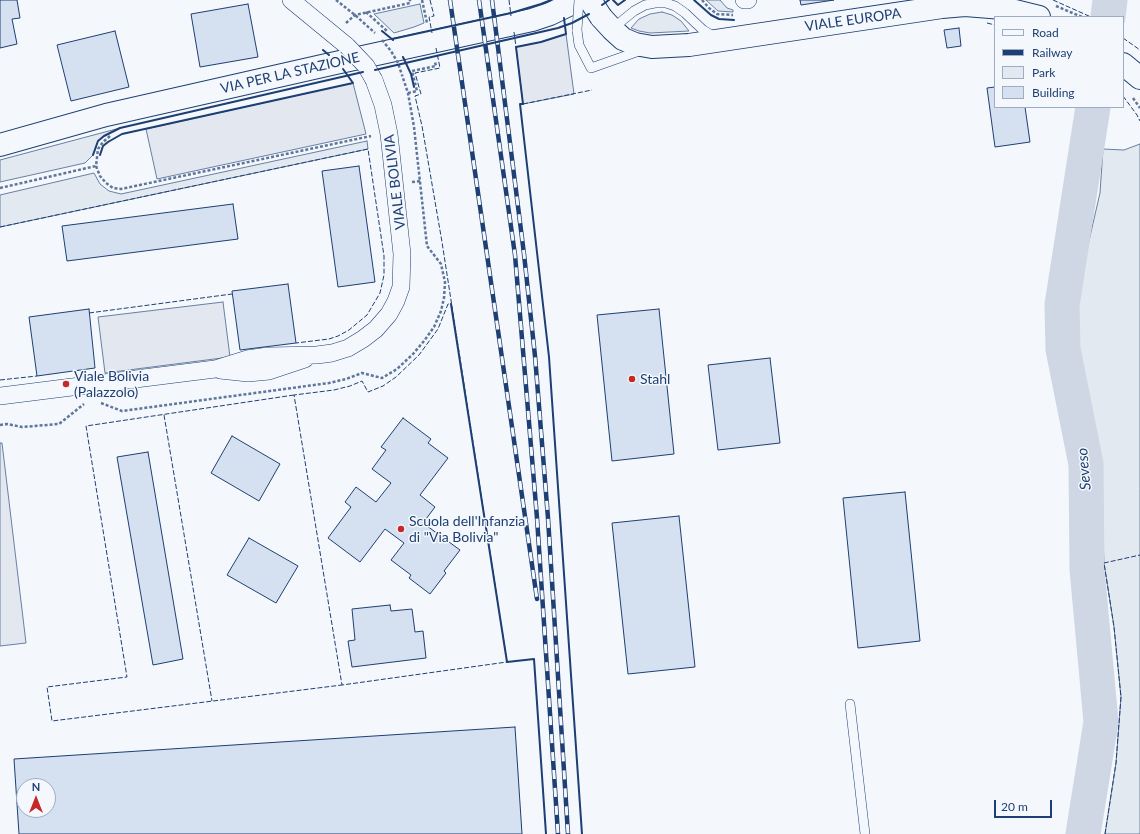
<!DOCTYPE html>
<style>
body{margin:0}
#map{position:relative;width:1140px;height:834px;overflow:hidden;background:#f4f7fb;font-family:Lato,sans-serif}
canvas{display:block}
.legend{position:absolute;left:994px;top:16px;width:130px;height:92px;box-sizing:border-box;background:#f4f7fb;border:1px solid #9eadc5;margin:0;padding:5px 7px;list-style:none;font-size:12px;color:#1d3f73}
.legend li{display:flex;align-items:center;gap:8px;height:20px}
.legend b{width:20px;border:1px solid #9eadc5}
.north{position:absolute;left:16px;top:778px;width:40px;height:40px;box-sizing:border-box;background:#f4f7fb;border:1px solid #9eadc5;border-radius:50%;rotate:0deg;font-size:11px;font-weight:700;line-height:16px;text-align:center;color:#1d3f73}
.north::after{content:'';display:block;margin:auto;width:14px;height:18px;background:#c62828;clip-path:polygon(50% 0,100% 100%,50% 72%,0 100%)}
.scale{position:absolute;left:994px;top:800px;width:58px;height:18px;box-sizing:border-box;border:2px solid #1d3f73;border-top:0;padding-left:5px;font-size:12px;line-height:14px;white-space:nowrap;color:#1d3f73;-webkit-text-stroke:3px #f4f7fb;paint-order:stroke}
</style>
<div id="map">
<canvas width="1140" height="834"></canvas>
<ul class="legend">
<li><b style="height:5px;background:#f4f7fb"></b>Road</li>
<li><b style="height:5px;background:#1d3f73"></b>Railway</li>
<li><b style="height:11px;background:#e3e9f0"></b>Park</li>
<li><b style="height:11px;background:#d5e0f0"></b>Building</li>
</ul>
<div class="north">N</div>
<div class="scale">20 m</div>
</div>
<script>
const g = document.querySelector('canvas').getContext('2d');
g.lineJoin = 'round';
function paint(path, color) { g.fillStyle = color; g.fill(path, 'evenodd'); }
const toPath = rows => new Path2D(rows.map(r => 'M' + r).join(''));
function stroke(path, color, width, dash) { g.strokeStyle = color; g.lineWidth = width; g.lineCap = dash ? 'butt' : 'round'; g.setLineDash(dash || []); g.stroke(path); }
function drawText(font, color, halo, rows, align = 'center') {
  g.font = font + ' Lato,sans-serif'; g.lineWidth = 3; g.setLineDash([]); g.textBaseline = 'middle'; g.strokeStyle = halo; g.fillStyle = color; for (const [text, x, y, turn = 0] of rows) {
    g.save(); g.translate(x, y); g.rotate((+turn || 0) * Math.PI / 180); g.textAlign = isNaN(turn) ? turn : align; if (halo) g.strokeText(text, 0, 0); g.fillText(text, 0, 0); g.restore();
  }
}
const green = toPath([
 [706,0,720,0,727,8,733,10,733,12,718,11,706,0],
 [420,4,424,23,414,27,394,33,374,14,420,4],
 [662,12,672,15,681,21,689,31,650,33,639,31,631,28,639,19,650,14,662,12],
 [120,128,104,136,98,141,93,155,85,163,0,182,0,160,120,128],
 [367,141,368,149,0,227,0,195,94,173,100,184,109,191,121,194,367,141],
 [1140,144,1140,834,1105,834,1116,763,1121,697,1114,627,1104,563,1101,492,1094,432,1077,355,1075,316,1079,284,1100,193,1103,149,1124,150,1140,144]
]);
paint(green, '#e3e9f0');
stroke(green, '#687fa3', 1);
const parking = toPath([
 [566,34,574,94,523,104,516,47,541,42,566,34],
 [353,83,366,134,157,179,146,129,353,83],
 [223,302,230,357,105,373,98,317,223,302],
 [0,443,2,443,26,643,0,646,0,443]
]);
paint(parking, '#e3e8f0');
stroke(parking, '#687fa3', 1);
stroke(toPath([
 [1108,17,1110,0],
 [1083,834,1101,722,1087,569,1086,464,1063,349,1062,305,1093,107]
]), '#cfd7e4', 35);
const building = toPath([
 [0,0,17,0,20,18,12,19,17,44,0,48,0,0],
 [800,0,834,0,801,5,800,0],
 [248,4,258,57,200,67,191,14,248,4],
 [959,28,961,46,947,48,944,30,959,28],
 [115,31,129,87,71,101,57,45,115,31],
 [995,87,995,107,1025,107,1030,142,995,147,987,88,995,87],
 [359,166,375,282,338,287,322,171,359,166],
 [233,204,238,239,67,261,62,226,233,204],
 [288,284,296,343,240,350,232,291,288,284],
 [89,309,95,368,37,376,29,317,89,309],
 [659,309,674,454,612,461,597,315,659,309],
 [770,358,780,443,718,450,708,365,770,358],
 [403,418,431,439,428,443,448,458,420,495,435,507,423,523,460,550,444,571,446,573,430,594,409,578,411,575,391,560,404,543,385,529,360,562,328,538,351,507,345,502,356,487,376,502,391,483,372,469,386,450,381,447,403,418],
 [232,436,280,464,259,501,211,473,232,436],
 [148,452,183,659,153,665,117,457,148,452],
 [905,492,920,641,858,648,843,498,905,492],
 [679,516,695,667,628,674,612,523,679,516],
 [249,538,298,566,276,603,227,575,249,538],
 [390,605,391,611,412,609,415,632,423,631,426,658,352,667,348,641,355,640,352,609,390,605],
 [515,727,522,834,19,834,14,759,515,727],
 [24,786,48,786,48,810,24,810,24,786]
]);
paint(building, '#d5e0f0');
stroke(building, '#1d3f73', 1);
const service = toPath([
 [612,29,634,11,645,5,655,3,666,3,675,6,685,13,703,30,715,37],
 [577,30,579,45,591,68,642,50],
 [850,704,865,834]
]);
const minor = toPath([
 [291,0,347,46],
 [744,0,748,0],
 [220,370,248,373,269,371,305,359],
 [0,396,215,369,247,359,268,356,317,355,332,353,348,348,363,339,376,329,389,314,396,301,401,287,402,254,389,134,383,105,374,80]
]);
const tertiary = toPath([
 [601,17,612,29,623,39,635,44,652,47,689,45,942,7,965,5,1003,8,1039,17],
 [1123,64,1140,78],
 [0,145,106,115,331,64,532,20,550,14,579,0]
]);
stroke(service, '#1d3f73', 10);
stroke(minor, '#1d3f73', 18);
stroke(tertiary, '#1d3f73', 24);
stroke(toPath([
 [336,0,355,15,375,33],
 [422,0,427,23],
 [702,0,709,8,717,14,733,15],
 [1056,6,1082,17],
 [366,12,387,31],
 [346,23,355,15,410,3,410,0],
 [408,93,417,91,412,71,436,66,435,62],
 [1133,98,1140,108],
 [110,136,103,142,98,149,96,166,100,176,106,183,113,188,121,189,371,136],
 [412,182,421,181],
 [0,188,96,166],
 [101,403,122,411,329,383,346,379,362,373,382,378,397,369,413,354,424,341,434,327,441,311,444,298,445,282,441,264,427,246,414,127,408,93,402,75],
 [0,425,7,424,22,427,59,424,84,404]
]), '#5e769c', 2.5, [3, 2]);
stroke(service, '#f4f7fb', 9);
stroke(minor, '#f4f7fb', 17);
stroke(tertiary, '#f4f7fb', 22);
const rail = toPath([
 [450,0,537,599],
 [479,0,515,255,537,518,558,834],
 [492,0,524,254,535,356,548,518,568,834]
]);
stroke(rail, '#1d3f73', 4.5);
stroke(rail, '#f4f7fb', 3, [9]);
const serviceBridge = toPath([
 [577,30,579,0]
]);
const minorBridge = toPath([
 [347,46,366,66,374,80]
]);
const tertiaryBridge = toPath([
 [590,0,601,17]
]);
stroke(serviceBridge, '#1d3f73', 10, []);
stroke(minorBridge, '#1d3f73', 18, []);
stroke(tertiaryBridge, '#1d3f73', 24, []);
stroke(toPath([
 [382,40,391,51,398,63,402,75]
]), '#5e769c', 2.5, [3, 2]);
stroke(serviceBridge, '#f4f7fb', 9);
stroke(minorBridge, '#f4f7fb', 17);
stroke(tertiaryBridge, '#f4f7fb', 22);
stroke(toPath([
 [430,0,434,16,429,17,432,33],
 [509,0,511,16],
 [1053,0,1091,17],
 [987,23,995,25],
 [514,32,516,47],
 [1123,38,1140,50],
 [436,48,440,68,415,73,421,94,415,96,422,126,442,242,507,662,342,685,294,395,334,390,350,386,362,381,368,392,383,386,396,377,419,355,438,329,448,304,451,304],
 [1123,96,1137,115,1140,121],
 [523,104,592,90],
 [0,227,368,149,384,256,384,275,380,293,367,315,349,330,338,336,329,339,296,343],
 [89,313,232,294],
 [0,380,37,376],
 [294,395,86,426,127,677,47,687,52,721,342,685],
 [164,415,212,701],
 [1105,834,1116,763,1121,697,1114,627,1104,563,1140,555]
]), '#1d3f73', 1, [5, 2]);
stroke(toPath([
 [613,0,618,5,625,0],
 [694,0,711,15,719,19,734,20],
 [602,5,609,0],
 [564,18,566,34,541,42,516,47,523,104,520,104,549,357,582,834],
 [382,31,393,40],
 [392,39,511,13,541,4,551,0],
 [323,50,329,55],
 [403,57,411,74,414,87],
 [375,70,558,28,572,23,589,14],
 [93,155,98,141,104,136,120,128,363,72],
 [100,155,103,146,108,142,122,134,353,83,343,69],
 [451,304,507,662,534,659,546,834]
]), '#1d3f73', 2);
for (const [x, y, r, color] of [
 [632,379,4,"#c62828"],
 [66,384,4,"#c62828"],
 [401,529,4,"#c62828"]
]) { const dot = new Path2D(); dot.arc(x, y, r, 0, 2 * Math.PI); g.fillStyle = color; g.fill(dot); stroke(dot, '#f4f7fb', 1.5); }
drawText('14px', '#1d3f73', '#f4f7fb', [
 ["VIALE EUROPA",853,20,-8],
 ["VIA PER LA STAZIONE",290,73,-13],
 ["VIALE BOLIVIA",395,182,-97]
]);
drawText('14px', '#1d3f73', '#f4f7fb', [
 ["Viale Bolivia",74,376],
 ["(Palazzolo)",74,392],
 ["Stahl",640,379],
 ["Scuola dell'Infanzia",409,521],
 ["di \"Via Bolivia\"",409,537]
], 'left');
drawText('italic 15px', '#1d3f73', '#f4f7fb', [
 ["Seveso",1084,469,-95]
]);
</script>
